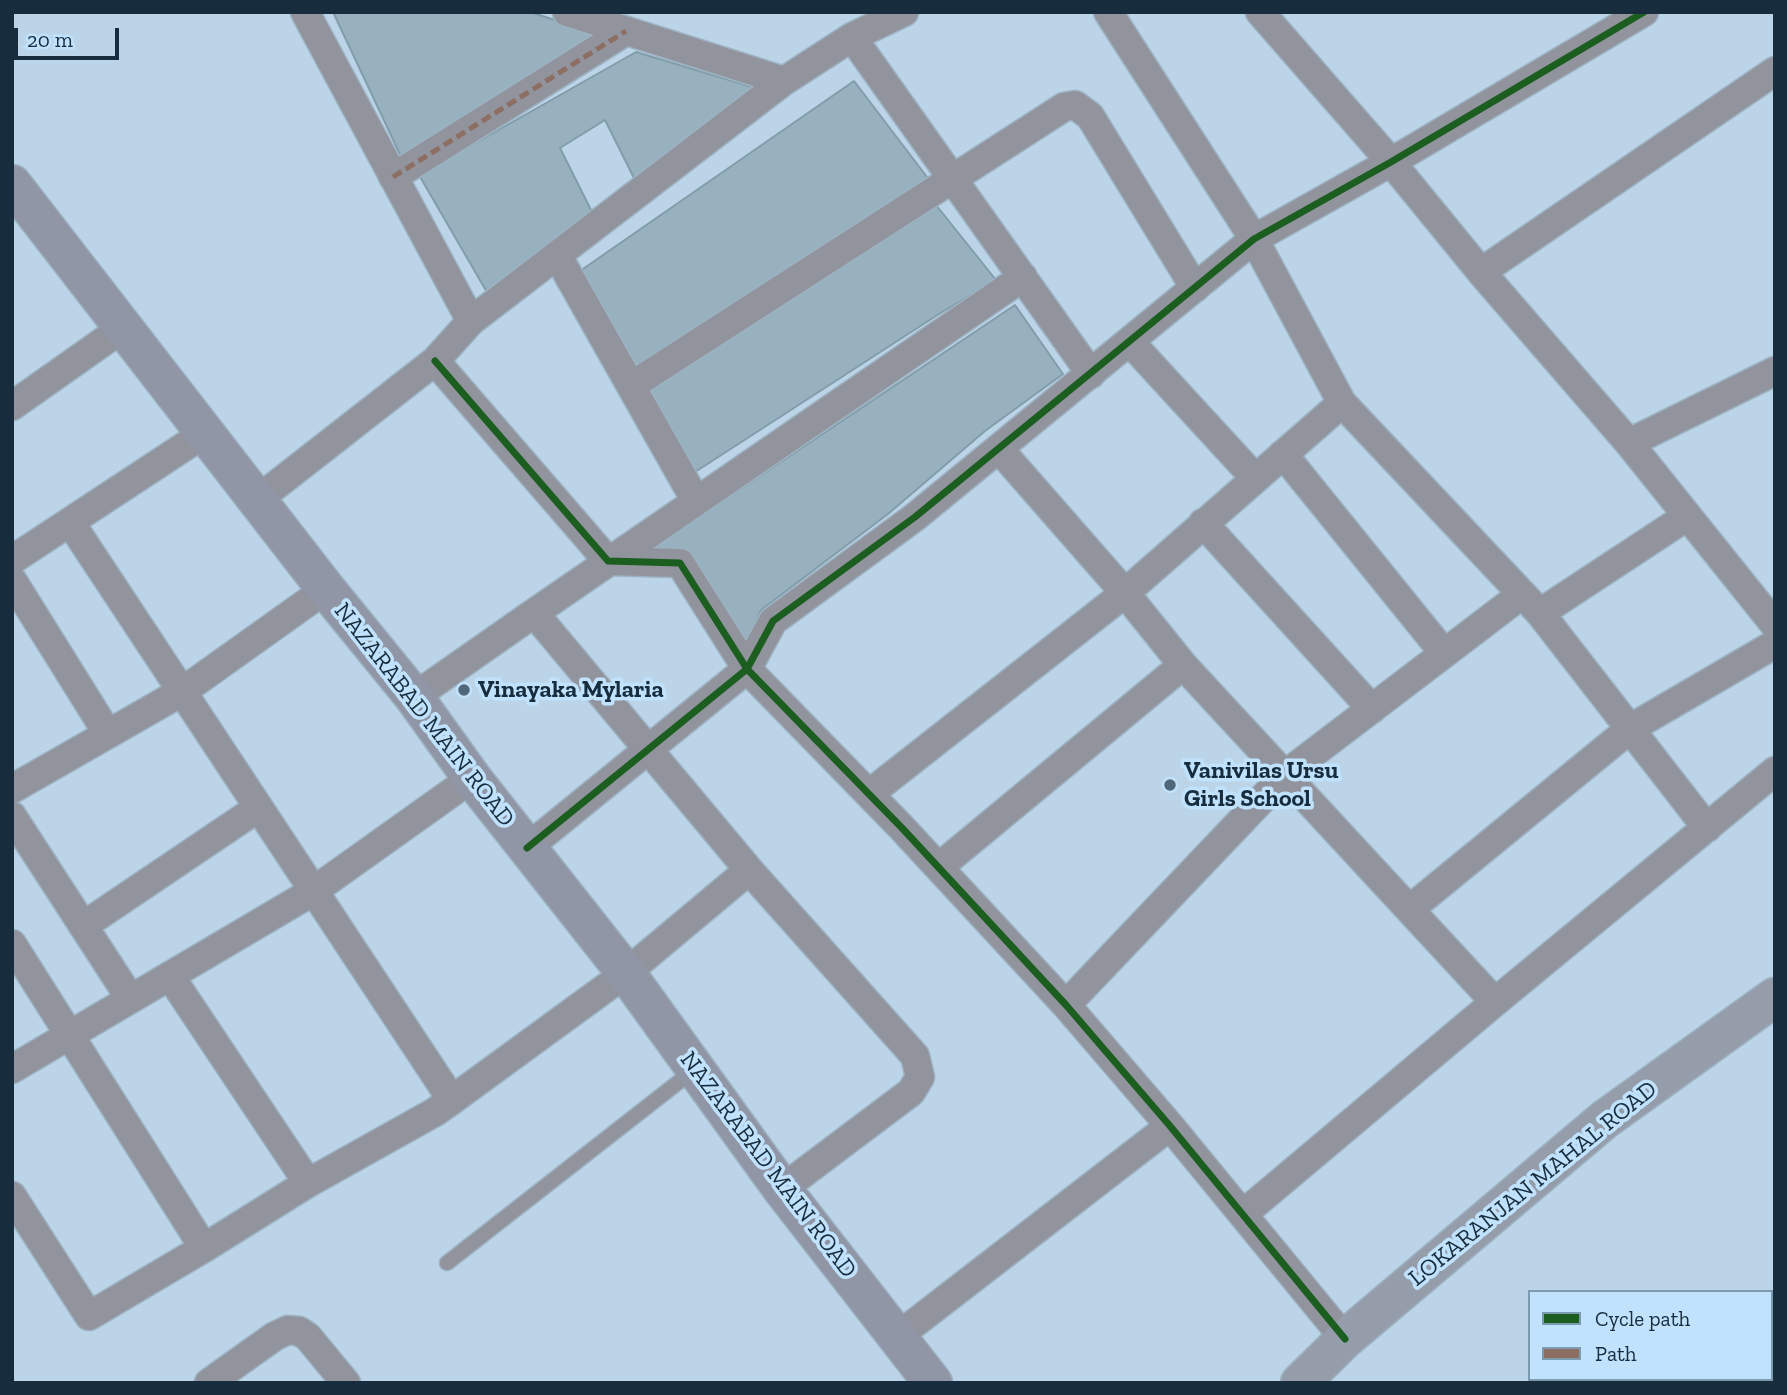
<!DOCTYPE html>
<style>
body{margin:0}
#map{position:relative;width:1787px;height:1395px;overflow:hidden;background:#bbd4e7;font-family:"Zilla Slab",serif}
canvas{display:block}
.frame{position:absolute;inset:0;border:14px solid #172d3e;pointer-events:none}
.legend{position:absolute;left:1528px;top:1290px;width:245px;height:91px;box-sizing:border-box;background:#c0e2fc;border:2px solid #7c9ab0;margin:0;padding:9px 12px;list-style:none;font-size:21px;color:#172d3e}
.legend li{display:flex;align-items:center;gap:14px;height:35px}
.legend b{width:35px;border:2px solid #7c9ab0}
.scale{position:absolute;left:14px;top:28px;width:105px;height:32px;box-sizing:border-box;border:4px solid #172d3e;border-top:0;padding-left:9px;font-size:21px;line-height:24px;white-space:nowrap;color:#172d3e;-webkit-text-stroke:5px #c0e2fc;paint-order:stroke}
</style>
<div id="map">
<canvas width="1787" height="1395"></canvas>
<div class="frame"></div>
<ul class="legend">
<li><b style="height:9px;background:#1b5e20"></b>Cycle path</li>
<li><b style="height:9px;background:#8d6e63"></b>Path</li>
</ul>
<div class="scale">20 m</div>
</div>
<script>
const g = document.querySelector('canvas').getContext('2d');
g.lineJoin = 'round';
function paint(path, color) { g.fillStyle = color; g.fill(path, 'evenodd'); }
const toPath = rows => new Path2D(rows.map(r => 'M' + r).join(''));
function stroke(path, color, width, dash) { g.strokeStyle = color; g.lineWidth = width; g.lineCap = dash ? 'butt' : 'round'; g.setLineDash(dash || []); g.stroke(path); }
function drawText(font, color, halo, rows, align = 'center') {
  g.font = font + ' "Zilla Slab",serif'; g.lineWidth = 7; g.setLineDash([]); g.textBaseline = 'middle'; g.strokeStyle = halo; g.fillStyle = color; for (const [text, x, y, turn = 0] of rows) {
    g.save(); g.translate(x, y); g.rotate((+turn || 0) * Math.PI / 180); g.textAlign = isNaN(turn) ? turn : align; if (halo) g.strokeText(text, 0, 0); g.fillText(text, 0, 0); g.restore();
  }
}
const building = toPath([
 [333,12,530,12,598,34,405,165,333,12],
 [636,52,759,89,636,182,605,120,560,148,594,216,488,294,419,175,636,52],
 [854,81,930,181,635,371,580,271,854,81],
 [936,205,996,280,939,314,692,474,648,392,936,205],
 [1015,305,1063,374,985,431,888,514,761,610,746,646,690,552,654,547,1015,305]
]);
paint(building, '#97b1be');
stroke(building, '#829daa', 2);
const lane = toPath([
 [447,1263,694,1070]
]);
const street = toPath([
 [305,12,471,321],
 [567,12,784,81],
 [1108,12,1254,239,1342,403,1540,613,1707,828],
 [1260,12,1391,162,1481,272,1629,443,1775,625],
 [852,37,1091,374],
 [393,177,626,31],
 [557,255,696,501],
 [1481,272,1775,71],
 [1130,342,1255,478],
 [435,361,608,561,680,563,747,669,902,828,1066,1005,1170,1126,1345,1339],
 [631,386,1064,107,1075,105,1090,116,1195,288],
 [12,406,124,327],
 [1629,443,1775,371],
 [999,449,1125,593,1183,665,1495,1002],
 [1283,454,1444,653],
 [257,500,435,361,471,321,784,81,852,37,904,12],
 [70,522,452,1100],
 [1203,523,1372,709],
 [12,560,205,433],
 [12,580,108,734],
 [1540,613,1686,517],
 [414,697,534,613],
 [12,789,183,691,326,589],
 [869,794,1125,593,1342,403],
 [12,816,130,998],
 [527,848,747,669,773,621,915,517,1254,239,1391,162,1644,12],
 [939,867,1183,665],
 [1410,909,1631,728,1775,644],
 [83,926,258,808],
 [12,944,204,1248],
 [1066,1005,1286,774,1521,595],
 [12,1069,312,892,472,778],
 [308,1183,435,1112,452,1100,626,973,749,870],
 [782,1189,911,1092,920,1077,915,1056,749,870,534,613,1023,277],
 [12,1196,89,1316,204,1248,308,1183,170,976],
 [1243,1214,1495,1002,1775,771],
 [898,1336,1170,1126],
 [209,1383,275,1336,288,1330,299,1331,308,1337,346,1383]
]);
const secondary = toPath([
 [1300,1383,1345,1339,1604,1120,1775,997]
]);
const primary = toPath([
 [12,184,326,589,414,697,472,778,626,973,782,1189,933,1383]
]);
stroke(lane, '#9db2c2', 17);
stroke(street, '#9db2c2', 31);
stroke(secondary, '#9db2c2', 41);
stroke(primary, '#9db2c2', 41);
stroke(lane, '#91939d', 14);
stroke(street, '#91939d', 28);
stroke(secondary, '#959dab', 38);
stroke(primary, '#9096a5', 38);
stroke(toPath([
 [393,177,626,31]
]), '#8d6e63', 5, [10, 5]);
stroke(toPath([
 [435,361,608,561,680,563,747,669,902,828,1066,1005,1170,1126,1345,1339],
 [527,848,747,669,773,621,915,517,1254,239,1391,162,1644,12]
]), '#1b5e20', 7);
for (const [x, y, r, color] of [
 [464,690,7,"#506779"],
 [1170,785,7,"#506779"]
]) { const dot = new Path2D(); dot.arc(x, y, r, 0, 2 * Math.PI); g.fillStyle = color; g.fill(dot); stroke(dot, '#c0e2fc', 2.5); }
drawText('bold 24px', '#172d3e', '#c0e2fc', [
 ["Vinayaka Mylaria",478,690],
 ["Vanivilas Ursu",1184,771],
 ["Girls School",1184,799]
], 'left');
drawText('24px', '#172d3e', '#c0e2fc', [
 ["NAZARABAD MAIN ROAD",424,715,52],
 ["NAZARABAD MAIN ROAD",768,1165,53],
 ["LOKARANJAN MAHAL ROAD",1533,1184,-39]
]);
</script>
